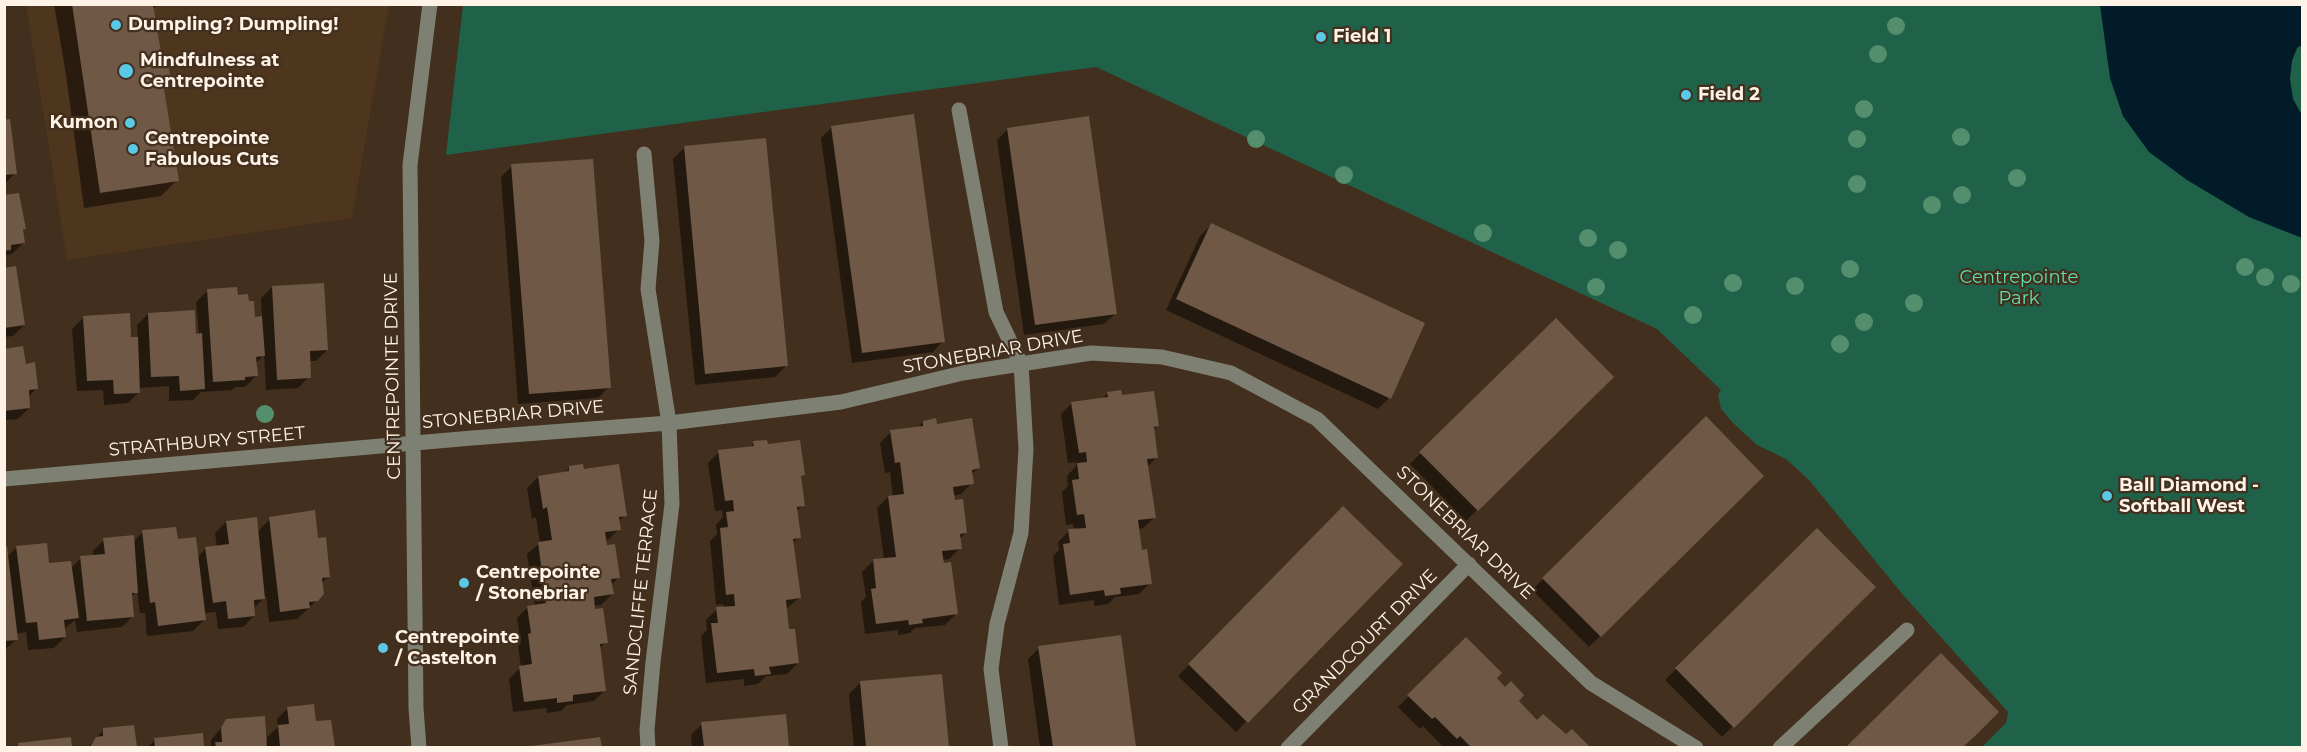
<!DOCTYPE html>
<style>
body{margin:0}
#map{position:relative;width:2307px;height:752px;overflow:hidden;background:#432f1d;font-family:Montserrat,sans-serif}
canvas{display:block}
.frame{position:absolute;inset:0;border:6px solid #fff2e7;pointer-events:none}
</style>
<div id="map">
<canvas width="2307" height="752"></canvas>
<div class="frame"></div>
</div>
<script>
const g = document.querySelector('canvas').getContext('2d');
g.lineJoin = 'round';
function paint(path, color) { g.fillStyle = color; g.fill(path, 'evenodd'); }
const toPath = rows => new Path2D(rows.map(r => 'M' + r).join(''));
function stroke(path, color, width, dash) { g.strokeStyle = color; g.lineWidth = width; g.lineCap = dash ? 'butt' : 'round'; g.setLineDash(dash || []); g.stroke(path); }
function drawText(font, color, halo, rows, align = 'center') {
  g.font = font + ' Montserrat,sans-serif'; g.lineWidth = 4.5; g.setLineDash([]); g.textBaseline = 'middle'; g.strokeStyle = halo; g.fillStyle = color; for (const [text, x, y, turn = 0] of rows) {
    g.save(); g.translate(x, y); g.rotate((+turn || 0) * Math.PI / 180); g.textAlign = isNaN(turn) ? turn : align; if (halo) g.strokeText(text, 0, 0); g.fillText(text, 0, 0); g.restore();
  }
}
paint(toPath([
 [26,5,389,5,352,218,67,260]
]), '#4e351d');
paint(toPath([
 [463,5,2302,5,2302,747,1982,747,2006,723,2008,712,1904,596,1809,480,1786,459,1757,445,1733,423,1721,409,1718,394,1721,390,1657,329,1096,67,446,155]
]), '#1f6149');
paint(toPath([
 [2100,5,2302,5,2302,45,2297,48,2292,61,2290,79,2293,99,2302,115,2302,238,2249,217,2187,180,2149,152,2123,116,2110,78]
]), '#021b28');
paint(toPath([
 [54,4,158,4,152,10,161,61,169,81,163,88,177,180,161,196,84,208,66,75],
 [4,121,15,173,5,184],
 [832,127,943,341,933,352,852,363,821,138],
 [1008,129,1115,314,1104,324,1024,335,997,140],
 [684,148,786,366,775,377,695,385,673,159],
 [512,166,609,387,598,398,518,404,501,177],
 [4,196,24,228,22,231,23,243,12,254,4,255],
 [1211,225,1389,398,1378,409,1166,310,1200,236],
 [4,270,24,325,13,336,4,337],
 [272,287,327,350,316,361,309,361,309,377,298,388,266,390,264,355,255,364,256,376,245,387,235,387,232,390,201,392,193,400,169,401,169,386,139,388,139,392,128,403,104,405,103,390,77,391,72,329,83,318,130,338,138,338,137,325,148,314,195,335,199,335,196,302,207,291,236,297,253,319,262,318,261,298],
 [1556,320,1612,377,1466,521,1410,464],
 [4,350,25,366,37,388,28,397,29,408,18,419,4,420],
 [1108,393,1120,397,1157,426,1153,431,1157,457,1147,467,1154,518,1143,528,1138,529,1140,552,1150,583,1139,594,1115,597,1108,604,1094,606,1094,600,1059,605,1053,556,1059,550,1058,542,1069,531,1074,530,1073,524,1066,525,1062,492,1068,486,1067,476,1076,466,1076,462,1068,463,1061,414,1072,403,1102,399],
 [1706,419,1762,476,1589,647,1532,590],
 [923,422,936,425,978,468,971,475,972,483,961,494,953,496,966,533,959,539,960,548,949,559,942,560,956,614,945,625,915,628,910,633,898,635,898,630,865,634,861,602,866,597,862,572,873,561,884,559,877,508,888,497,893,497,890,472,885,473,880,443,891,432,917,428],
 [754,443,766,446,804,474,800,478,803,505,796,512,799,537,792,544,799,598,786,609,788,631,798,663,787,674,766,676,758,684,744,686,744,679,706,683,701,636,707,630,706,620,717,609,724,608,723,604,716,605,710,541,717,534,716,525,723,517,722,510,715,511,708,463,719,452,749,448],
 [569,468,582,471,625,515,618,522,619,529,608,540,605,541,618,578,611,585,612,594,601,605,593,606,606,642,599,649,605,690,594,701,567,705,561,711,547,713,546,708,513,712,509,679,521,667,518,646,521,644,517,618,528,607,535,606,527,554,540,543,536,517,532,519,527,488,538,477,563,474],
 [1343,508,1400,564,1236,732,1178,676],
 [270,519,316,539,329,576,321,584,317,600,297,619,269,622,266,596,253,609,254,616,243,627,218,629,216,612,203,613,204,620,193,631,147,636,145,613,140,613,137,591,131,597,133,616,122,627,77,632,75,620,64,629,65,637,54,648,28,650,26,632,16,634,17,639,4,650,4,548,7,557,17,547,48,565,71,568,81,558,93,556,93,551,104,540,133,542,143,532,177,541,197,558,206,548,217,547,215,533,226,522,257,532],
 [1817,530,1874,587,1722,737,1665,680],
 [1119,637,1135,748,1040,748,1028,659,1039,648],
 [1466,639,1495,678,1537,722,1566,736,1572,731,1588,748,1450,748,1448,746,1444,748,1423,726,1420,729,1398,707],
 [1941,656,1997,712,1961,748,1848,748],
 [941,676,948,748,854,748,849,694,860,683],
 [288,708,315,723,330,722,333,748,211,748,211,740,227,721,265,739,278,727,277,719],
 [784,716,787,748,692,748,691,735,702,724],
 [133,727,135,748,87,748,104,730],
 [201,735,203,748,147,748,155,740],
 [70,739,70,748,15,748,18,744],
 [599,739,600,748,532,748]
]), '#0007');
paint(toPath([
 [72,4,153,4,162,59,167,58,171,82,163,83,179,181,100,193],
 [914,114,945,342,862,353,831,126],
 [1089,116,1117,314,1035,325,1007,128],
 [10,119,17,174,4,175,4,120],
 [766,138,788,366,705,374,684,146],
 [593,159,611,388,529,394,511,164],
 [19,193,26,229,23,229,25,243,11,245,11,250,4,251,4,195],
 [1211,223,1425,323,1391,399,1176,299],
 [16,266,25,325,4,328,4,268],
 [324,283,328,350,310,351,311,378,277,380,272,286],
 [237,287,238,295,248,294,249,301,254,301,255,317,262,316,265,356,256,357,258,376,245,377,245,380,213,382,207,289],
 [195,310,196,334,202,333,205,389,180,391,179,376,151,377,148,313],
 [130,313,131,337,138,337,140,393,114,394,113,380,87,381,83,316],
 [1556,318,1614,377,1478,511,1419,452],
 [23,346,26,364,35,362,38,389,29,390,30,408,4,411,4,349],
 [1121,390,1122,395,1154,391,1159,426,1154,427,1158,458,1147,459,1156,518,1138,520,1142,550,1147,549,1152,584,1120,588,1121,594,1105,596,1104,590,1070,595,1063,544,1070,543,1068,529,1086,528,1084,514,1077,515,1072,480,1079,479,1077,463,1087,462,1086,452,1079,453,1071,402,1108,397,1107,392],
 [1706,416,1764,476,1601,637,1542,578],
 [936,418,937,424,972,418,980,468,972,470,974,484,953,487,955,500,963,499,967,533,960,534,962,549,942,551,944,563,951,562,958,614,922,619,923,623,909,625,908,620,876,624,871,589,876,588,873,559,896,557,888,496,904,494,900,462,895,463,890,430,923,426,923,421],
 [767,440,768,444,800,440,805,475,801,476,805,506,797,507,801,538,793,539,801,598,786,600,789,629,795,629,799,663,769,667,771,674,755,676,754,669,717,673,711,623,718,623,716,607,735,606,734,594,726,595,720,528,728,527,726,512,734,511,733,500,725,501,718,450,754,446,753,441],
 [583,464,584,469,619,464,627,516,619,517,621,530,605,532,607,545,615,544,620,578,611,579,614,594,594,597,595,609,603,608,608,643,600,644,606,691,573,695,573,701,557,703,557,698,524,702,519,666,532,664,528,634,531,633,527,606,546,603,538,542,552,540,547,507,543,509,538,476,569,471,569,466],
 [1343,506,1403,564,1248,723,1188,664],
 [315,510,318,538,326,537,330,577,322,578,324,594,318,601,309,602,310,608,280,612,269,517],
 [257,517,265,599,254,600,255,616,228,619,226,601,213,603,205,547,229,544,226,521],
 [176,527,178,539,196,537,206,620,158,626,155,602,150,603,142,530],
 [1817,528,1876,587,1734,728,1675,668],
 [134,535,138,593,132,593,134,617,87,621,80,556,105,554,103,538],
 [47,543,49,563,71,561,79,618,64,620,66,637,39,640,37,622,26,623,16,546],
 [4,546,7,546,18,640,4,641],
 [1121,635,1136,747,1053,747,1038,646],
 [1466,637,1502,673,1497,678,1505,687,1511,681,1524,695,1519,701,1537,720,1543,714,1566,734,1572,729,1590,747,1471,747,1460,736,1457,739,1435,717,1432,719,1407,695],
 [1941,653,1999,712,1975,736,1963,747,1846,747],
 [942,674,949,747,866,747,860,681],
 [314,704,316,721,331,720,335,747,280,747,278,725,289,724,287,707],
 [786,714,789,747,704,747,701,722],
 [265,716,267,747,216,747,215,742,222,742,221,728,226,719],
 [134,725,137,747,90,747,96,737,103,736,103,728],
 [203,733,204,747,155,747,154,738],
 [71,737,72,747,18,747,18,743],
 [600,737,602,747,531,747,531,746]
]), '#6f5846');
stroke(toPath([
 [959,110,996,312,1021,364,1026,449,1021,533,997,624,991,669,1001,748],
 [644,154,652,241,648,289,669,423,672,504,653,662,647,730,648,748],
 [4,479,472,438,669,423,841,402,963,373,1091,353,1162,357,1231,373,1317,419,1591,683,1696,748],
 [419,748,416,708,410,165,430,4],
 [1288,748,1469,564],
 [1780,748,1907,630]
]), '#7e8074', 15);
g.fillStyle = '#538f6c';
for (const [x, y] of [
 [1896,26],
 [1878,54],
 [1864,109],
 [1961,137],
 [1256,139],
 [1857,139],
 [1344,175],
 [2017,178],
 [1857,184],
 [1962,195],
 [1932,205],
 [1483,233],
 [1588,238],
 [1618,250],
 [2245,267],
 [1850,269],
 [2265,277],
 [1733,283],
 [2291,284],
 [1795,286],
 [1596,287],
 [1914,303],
 [1693,315],
 [1864,322],
 [1840,344],
 [265,414]
]) { g.beginPath(); g.arc(x, y, 9, 0, 2 * Math.PI); g.fill(); }
for (const [x, y, r, color] of [
 [116,25,6,"#5bc8e6"],
 [1321,37,6,"#5bc8e6"],
 [126,71,8,"#5bc8e6"],
 [1686,95,6,"#5bc8e6"],
 [130,123,6,"#5bc8e6"],
 [133,149,6,"#5bc8e6"],
 [2107,496,6,"#5bc8e6"],
 [464,583,6,"#5bc8e6"],
 [383,648,6,"#5bc8e6"]
]) { const dot = new Path2D(); dot.arc(x, y, r, 0, 2 * Math.PI); g.fillStyle = color; g.fill(dot); stroke(dot, '#432f1d', 2); }
drawText('bold 18px', '#fff2e7', '#432f1d', [
 ["Dumpling? Dumpling!",128,25],
 ["Field 1",1333,37],
 ["Mindfulness at",140,61],
 ["Centrepointe",140,82],
 ["Field 2",1698,95],
 ["Kumon",118,123,"right"],
 ["Centrepointe",145,139],
 ["Fabulous Cuts",145,160],
 ["Ball Diamond -",2119,486],
 ["Softball West",2119,507],
 ["Centrepointe",476,573],
 ["/ Stonebriar",476,594],
 ["Centrepointe",395,638],
 ["/ Castelton",395,659]
], 'left');
drawText('18px', '#60dead', '#432f1d', [
 ["Centrepointe",2019,278],
 ["Park",2019,299]
]);
drawText('18px', '#fff2e7', '#432f1d', [
 ["STONEBRIAR DRIVE",993,352,-10],
 ["CENTREPOINTE DRIVE",393,376,-91],
 ["STONEBRIAR DRIVE",513,415,-5],
 ["STRATHBURY STREET",207,442,-5],
 ["STONEBRIAR DRIVE",1465,533,44],
 ["SANDCLIFFE TERRACE",641,592,-84],
 ["GRANDCOURT DRIVE",1365,642,-45]
]);
</script>
